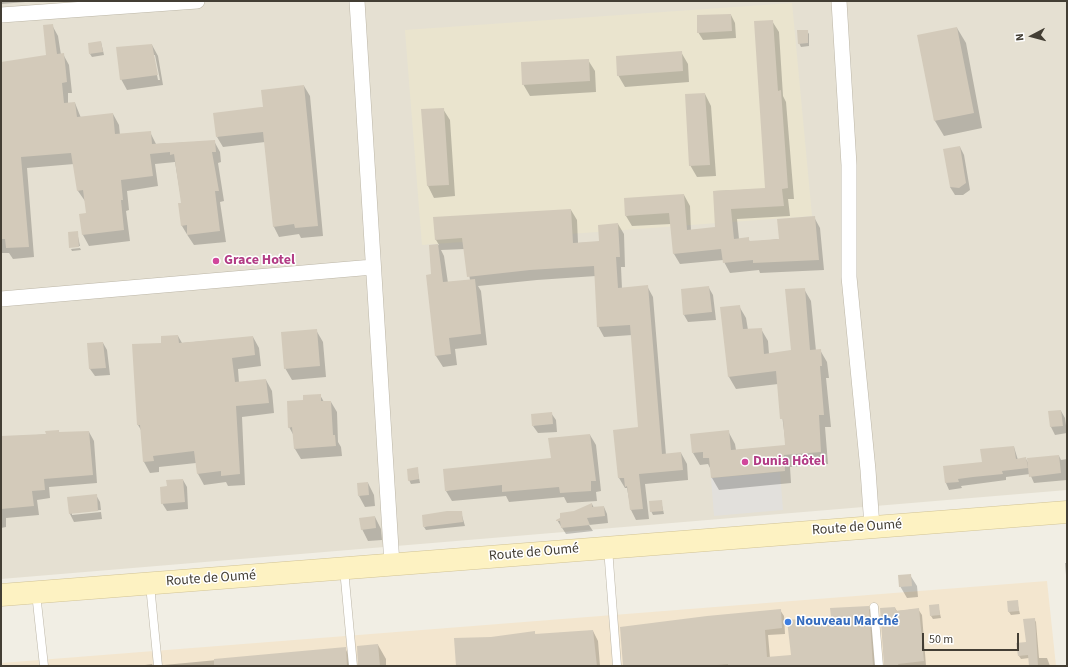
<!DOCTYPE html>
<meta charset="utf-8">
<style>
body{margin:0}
#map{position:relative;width:1068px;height:667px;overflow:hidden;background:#f1eee4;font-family:"Source Sans 3",sans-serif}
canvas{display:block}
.frame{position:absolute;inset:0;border:2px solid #433e34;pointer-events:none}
.north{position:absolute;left:1012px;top:16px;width:40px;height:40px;-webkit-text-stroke:3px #fff;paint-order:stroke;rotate:264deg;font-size:11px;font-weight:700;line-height:16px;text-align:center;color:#433e34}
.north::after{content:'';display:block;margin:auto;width:14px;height:18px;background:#433e34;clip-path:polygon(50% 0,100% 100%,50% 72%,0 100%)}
.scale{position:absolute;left:922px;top:633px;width:97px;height:18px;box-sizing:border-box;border:2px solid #433e34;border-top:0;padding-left:5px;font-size:12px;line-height:14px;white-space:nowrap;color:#433e34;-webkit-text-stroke:3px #fff;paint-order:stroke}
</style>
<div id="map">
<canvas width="1068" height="667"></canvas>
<div class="frame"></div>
<div class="north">N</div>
<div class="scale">50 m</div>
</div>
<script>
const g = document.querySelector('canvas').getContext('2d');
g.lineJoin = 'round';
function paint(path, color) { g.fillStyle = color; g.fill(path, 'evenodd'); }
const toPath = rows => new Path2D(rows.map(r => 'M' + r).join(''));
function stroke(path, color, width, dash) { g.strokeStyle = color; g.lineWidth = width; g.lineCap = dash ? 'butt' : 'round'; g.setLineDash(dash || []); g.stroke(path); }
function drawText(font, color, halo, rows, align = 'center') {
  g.font = font + ' "Source Sans 3",sans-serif'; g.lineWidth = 3; g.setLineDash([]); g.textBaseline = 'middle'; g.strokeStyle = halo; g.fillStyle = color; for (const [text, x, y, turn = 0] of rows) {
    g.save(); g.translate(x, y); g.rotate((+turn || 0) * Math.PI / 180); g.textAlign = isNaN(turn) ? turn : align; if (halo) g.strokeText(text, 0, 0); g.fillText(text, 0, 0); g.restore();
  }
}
paint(toPath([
 [1,1,1067,1,1067,490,1,579]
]), '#e5e0d2');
paint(toPath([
 [1047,581,1056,666,1,666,1,663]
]), '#f3e6cf');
paint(toPath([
 [792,3,812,216,422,245,405,30]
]), '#eae4ce');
paint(toPath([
 [780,472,783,510,714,516,711,478]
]), '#e2e0dc');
paint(toPath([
 [1,1,38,1,1,4],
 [731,15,735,23,736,38,703,40,698,32],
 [772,21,779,32,783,96,786,102,794,199,788,199,790,216,737,219,739,239,748,238,750,242,780,239,814,217,820,228,824,270,760,273,759,270,730,273,723,260,680,264,674,254,671,224,632,226,626,216,684,195,690,206,691,231,716,228,714,191,766,189],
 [52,25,58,36,61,55,63,54,69,65,72,93,68,93,68,104,75,103,81,118,113,114,119,125,120,135,150,132,156,144,214,141,220,152,221,162,218,163,224,201,220,202,226,242,194,245,188,236,182,226,182,204,175,162,155,164,158,186,127,191,129,210,126,211,130,241,89,246,83,235,80,214,87,214,85,201,78,191,74,164,27,168,34,257,13,259,9,253,1,253,1,63,47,56],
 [957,28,966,43,982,128,944,136,935,121],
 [807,31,809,34,809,46,801,47,799,43],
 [101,42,104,55,92,57,90,54],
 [152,45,158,56,163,85,127,90,121,79],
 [153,55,155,55,160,80,158,80],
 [681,52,688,64,689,82,625,87,618,75],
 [588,60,595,71,596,92,530,96,523,84],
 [304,86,310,96,323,236,301,238,299,234,279,237,274,227,265,142,223,147,217,137],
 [705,94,711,106,716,176,697,177,690,165],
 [443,109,450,120,455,196,434,198,428,186,422,110],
 [960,147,964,155,970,190,963,195,955,195,950,187],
 [571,210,577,220,578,243,600,242,618,224,624,234,625,267,621,267,622,289,647,286,653,297,666,455,681,453,687,464,688,480,645,484,649,519,636,520,631,510,627,488,625,488,619,478,639,428,632,335,604,337,598,326,596,276,537,280,478,286,481,291,487,345,455,349,457,365,443,367,436,356,430,246,439,245,436,240,434,218],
 [465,249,470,280,448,283,444,256,441,250],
 [77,232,80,246,70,247],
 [80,248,81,250,72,251,71,249],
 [709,288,713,295,716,320,688,322,684,315],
 [804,289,811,301,816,351,820,350,827,362,829,378,826,378,831,427,825,427,828,464,790,467,791,483,719,490,712,478,711,470,708,464,700,465,693,453,728,431,735,444,736,450,786,446,778,384,736,389,729,377,721,308,739,306,746,318,748,330,761,329,768,341,769,354,792,351],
 [316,330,323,342,326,377,292,380,285,368],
 [178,336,182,343,253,337,259,348,261,366,238,369,239,383,266,380,272,391,274,413,242,417,245,485,228,486,226,482,204,485,198,474,196,463,159,467,159,472,150,473,144,462,141,430,138,425,133,345,163,344],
 [103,343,107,350,110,375,95,376,90,369,88,344],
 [320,395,324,402,331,402,337,412,338,442,341,447,342,456,301,459,295,449,294,436,289,427,304,401],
 [1061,411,1065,418,1067,433,1055,435,1051,427,1049,412],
 [551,413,556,420,557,432,538,433,533,426],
 [89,432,94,441,97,483,49,487,50,498,37,500,39,515,6,518,6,527,1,528,1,437],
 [590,435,596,445,601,491,596,492,597,501,567,503,564,497,509,502,506,496,452,501,446,491,552,459],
 [1014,447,1018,460,1026,459,1029,464,1059,456,1061,460,1067,459,1067,480,1034,483,1030,474,1006,477,1006,480,961,486,962,488,949,490,946,483,944,467,983,463],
 [417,468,420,483,411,484,409,480],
 [183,480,187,487,188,509,167,511,162,503,168,487],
 [368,483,374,495,375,506,365,507,359,496],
 [96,495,100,502,101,510,72,513,72,515,101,512,102,519,74,522,70,514,68,498],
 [661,501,664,514,653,515,651,511],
 [592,504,594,508,604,507,607,514,608,523,589,525,593,531,566,534,557,520],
 [461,512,465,526,426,530,424,527],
 [375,517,381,529,382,540,368,541,362,529],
 [1065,563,1067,563,1067,576,1066,575],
 [910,575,917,586,918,597,907,598,900,586],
 [1017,602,1020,614,1011,615,1009,612],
 [938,605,941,618,933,619,931,616],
 [868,607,872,613,876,666,624,666,780,610,784,616,785,634,768,635,770,658,792,656,832,618],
 [895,608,897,611,918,609,922,615,926,666,885,666],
 [1034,619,1036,622,1039,658,1047,658,1050,666,1030,666,1029,658,1021,659,1019,656,1027,643],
 [593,631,598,641,600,666,457,666,491,638,534,632,536,635],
 [378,645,386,659,386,666,359,666],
 [345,648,354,666,164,666,164,665],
 [152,664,153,666,138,666]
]), '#0003');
paint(toPath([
 [731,14,732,31,697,33,697,15],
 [773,20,778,91,781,90,788,188,782,189,784,206,731,209,734,239,749,237,749,241,779,239,777,219,815,216,819,260,753,263,753,260,723,263,721,249,673,254,669,213,625,216,624,198,684,194,687,230,715,227,713,191,765,188,754,21],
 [53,24,57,54,64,53,67,82,62,83,64,103,75,102,77,117,113,113,115,134,151,131,152,144,215,140,216,152,212,152,219,191,215,191,220,231,187,235,187,225,181,226,178,203,181,203,174,154,170,155,170,152,150,154,153,176,121,180,123,200,121,200,124,230,82,235,79,214,86,213,83,190,77,191,71,153,21,157,29,247,6,248,5,239,1,239,1,62,46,55,43,25],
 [957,27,974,113,934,121,917,35],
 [797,30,808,30,808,43,798,44],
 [101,41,103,52,89,54,88,43],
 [152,44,158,75,120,80,116,47],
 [682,51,683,71,617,76,616,56],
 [589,59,590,81,522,85,521,62],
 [304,85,318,226,295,228,294,224,273,227,263,132,216,137,213,113,261,107,263,107,261,90],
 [705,93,710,165,689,166,685,94],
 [444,108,449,185,427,186,421,109],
 [960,146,966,183,959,188,950,187,943,149],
 [571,209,573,243,599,241,598,225,618,223,620,257,616,257,618,288,648,285,662,454,681,452,683,470,639,474,643,509,630,510,627,486,625,487,624,478,618,478,613,430,638,427,630,325,597,327,594,266,530,270,467,277,462,238,435,240,433,217],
 [78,231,79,247,69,248,68,232],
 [438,244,443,282,475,279,481,334,449,338,451,354,435,356,426,275,431,274,429,245],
 [709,286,712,312,683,315,681,289],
 [805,288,810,350,821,349,822,366,820,366,824,415,819,415,821,452,784,455,785,471,711,478,709,458,703,458,703,452,692,453,690,434,729,430,731,450,785,445,783,419,780,419,776,371,728,377,720,307,740,305,743,329,762,328,764,354,791,350,785,289],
 [317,329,320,366,284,369,281,332],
 [178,335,179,343,253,336,255,355,232,358,235,382,266,379,269,403,236,406,240,474,221,476,221,471,197,474,194,451,153,456,154,461,143,462,140,425,137,425,132,344,161,343,161,336],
 [103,342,106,368,89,369,87,343],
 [321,394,321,401,331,401,333,435,335,435,336,446,294,449,292,427,288,428,287,401,303,400,303,395],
 [1061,410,1063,426,1050,427,1048,411],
 [552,412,553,424,532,426,531,414],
 [59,430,59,432,89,431,93,475,44,479,45,490,32,491,34,506,1,509,1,436,46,434,45,431],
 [590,434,596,481,591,481,591,491,560,493,559,487,502,492,502,485,445,491,443,469,551,458,548,438],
 [1014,446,1016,459,1026,457,1028,468,1002,471,1003,474,973,477,958,479,959,482,945,483,943,466,982,462,980,449],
 [1059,455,1061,473,1029,477,1027,458],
 [418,467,419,479,408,481,407,469],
 [183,479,185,502,161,504,160,487,167,486,166,480],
 [368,482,369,495,358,496,357,483],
 [97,494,98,511,69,514,67,497],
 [662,500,663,511,650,512,649,501],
 [592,503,592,507,604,506,605,516,587,518,590,525,561,528,560,521,556,521,556,520,560,518,560,513,574,511],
 [447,511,462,511,463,522,423,527,422,515],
 [375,516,376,528,361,530,359,518],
 [911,574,912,586,899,587,898,575],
 [1018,600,1019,611,1008,612,1007,601],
 [939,604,940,615,930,616,929,605],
 [869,606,873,666,728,666,728,664,707,666,623,666,620,627,707,616,781,609,782,628,765,630,767,657,791,655,787,620,831,617,830,608],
 [895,607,896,611,919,608,924,661,898,664,899,666,884,666,880,608],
 [1035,618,1038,666,1029,666,1028,655,1018,656,1016,643,1026,642,1023,619],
 [593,630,597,666,456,666,454,638,491,637,535,631,535,634],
 [378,644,380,666,358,666,357,646],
 [346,647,347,666,214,666,214,659]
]), '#d3caba');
const lane = toPath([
 [608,548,617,666],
 [344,569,353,666],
 [150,585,158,666],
 [36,593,44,666],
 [874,607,879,666]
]);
const street = toPath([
 [357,1,392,565],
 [839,1,849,165,849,277,868,470,872,527],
 [1,15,197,1],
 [1,299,373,267]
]);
const secondary = toPath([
 [1,595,1067,512]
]);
stroke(lane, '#bcb6a7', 9);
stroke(street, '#bcb6a7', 16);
stroke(secondary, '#d1c395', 23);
stroke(lane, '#fff', 8);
stroke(street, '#fff', 15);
stroke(secondary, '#fdf2c2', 22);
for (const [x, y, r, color] of [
 [216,261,4,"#d1479c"],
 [745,462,4,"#d1479c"],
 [788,622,4,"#3f7fe0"]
]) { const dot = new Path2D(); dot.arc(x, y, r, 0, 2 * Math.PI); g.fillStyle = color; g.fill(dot); stroke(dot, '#fff', 1.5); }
drawText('bold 14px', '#b23c85', '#fff', [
 ["Grace Hotel",224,261],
 ["Dunia Hôtel",753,462]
], 'left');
drawText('14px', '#433e34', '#fff', [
 ["Route de Oumé",857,528,-4],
 ["Route de Oumé",534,553,-5],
 ["Route de Oumé",211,579,-4]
]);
drawText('bold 14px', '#366cbe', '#fff', [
 ["Nouveau Marché",796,622]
], 'left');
</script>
